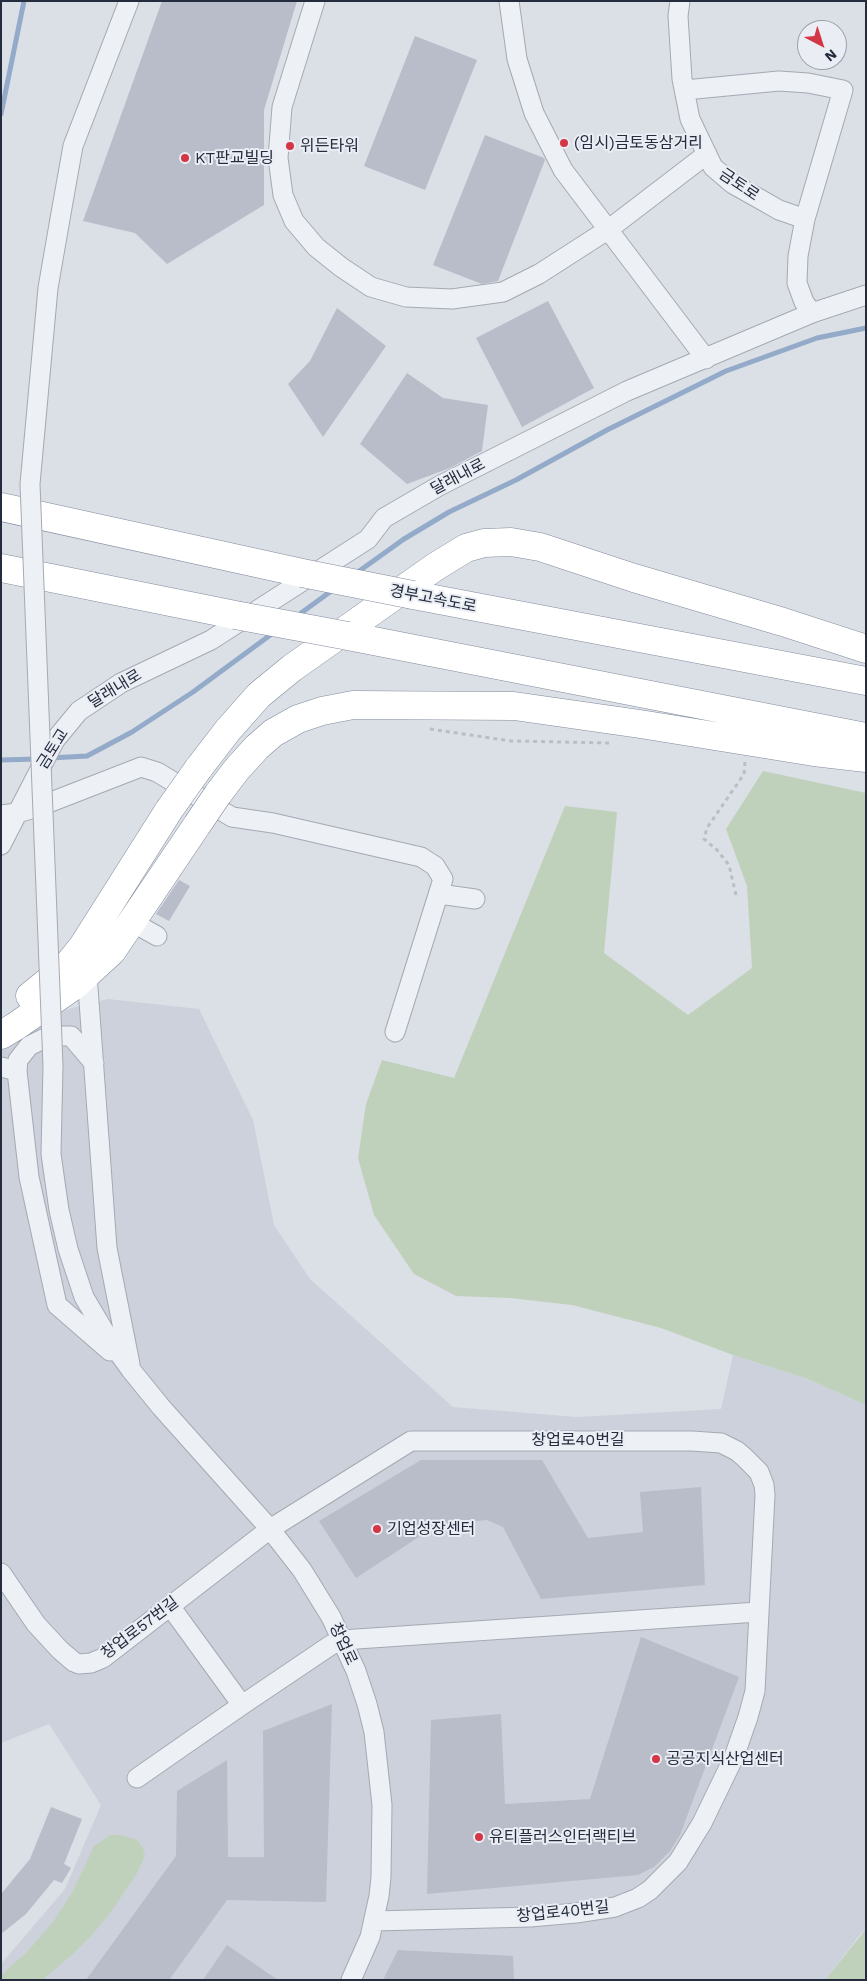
<!DOCTYPE html>
<meta charset="utf-8">
<style>
body{margin:0}
#map{position:relative;width:867px;height:1981px;overflow:hidden;background:#dbdfe6;font-family:"Work Sans",sans-serif}
canvas{display:block}
.frame{position:absolute;inset:0;border:2px solid #242c3d;pointer-events:none}
.north{position:absolute;left:797px;top:20px;width:50px;height:50px;box-sizing:border-box;background:#eaeef4;border:1px solid #9ba0ab;border-radius:50%;rotate:140deg;font-size:14px;font-weight:700;line-height:20px;text-align:center;color:#242c3d}
.north::after{content:'';display:block;margin:auto;width:18px;height:22px;background:#d43646;clip-path:polygon(50% 0,100% 100%,50% 72%,0 100%)}
</style>
<div id="map">
<canvas width="867" height="1981"></canvas>
<div class="frame"></div>
<div class="north">N</div>
</div>
<script>
const g = document.querySelector('canvas').getContext('2d');
g.lineJoin = 'round';
function paint(path, color) { g.fillStyle = color; g.fill(path, 'evenodd'); }
const toPath = rows => new Path2D(rows.map(r => 'M' + r).join(''));
function stroke(path, color, width, dash) { g.strokeStyle = color; g.lineWidth = width; g.lineCap = dash ? 'butt' : 'round'; g.setLineDash(dash || []); g.stroke(path); }
function drawText(font, color, halo, rows, align = 'center') {
  g.font = font + ' "Work Sans","Noto Sans KR",sans-serif'; g.lineWidth = 4; g.setLineDash([]); g.textBaseline = 'middle'; g.strokeStyle = halo; g.fillStyle = color; for (const [text, x, y, turn = 0] of rows) {
    g.save(); g.translate(x, y); g.rotate((+turn || 0) * Math.PI / 180); g.textAlign = isNaN(turn) ? turn : align; if (halo) g.strokeText(text, 0, 0); g.fillText(text, 0, 0); g.restore();
  }
}
paint(toPath([
 [108,999,199,1009,253,1120,274,1225,310,1279,453,1407,577,1417,721,1409,733,1355,808,1379,866,1405,866,1927,825,1980,1,1980,1,1964,65,1889,101,1805,49,1724,1,1743,1,1026]
]), '#cdd1db');
paint(toPath([
 [763,771,866,793,866,1405,808,1379,733,1355,661,1328,572,1305,510,1298,456,1296,414,1274,374,1215,358,1158,366,1104,382,1060,454,1078,565,806,617,812,604,953,688,1015,752,968,747,886,726,829],
 [110,1835,121,1835,137,1840,143,1848,145,1856,136,1875,110,1913,92,1935,72,1955,42,1980,1,1980,1,1975,27,1952,53,1922,73,1891,94,1846],
 [866,1927,866,1980,825,1980,862,1934]
]), '#c0d1bb');
stroke(toPath([
 [1,114,24,1],
 [355,574,404,539,449,512,516,480,607,430,726,371,817,338,866,328],
 [297,616,334,589],
 [50,758,87,756,132,732,193,692,273,633],
 [1,760,36,759]
]), '#93aac9', 5);
paint(toPath([
 [162,1,297,1,264,110,264,205,167,264,135,233,83,221],
 [415,36,477,60,425,190,364,166],
 [485,135,544,158,545,160,498,281,482,284,433,265],
 [548,301,594,388,522,427,476,338],
 [337,308,386,346,323,437,288,384,310,361],
 [407,373,443,398,488,405,482,451,450,468,407,484,360,444],
 [179,880,190,886,169,921,156,914],
 [421,1460,542,1460,588,1538,643,1532,640,1492,701,1487,705,1585,541,1599,503,1527,487,1520,437,1525,356,1578,319,1521],
 [641,1637,739,1677,680,1835,670,1851,654,1867,638,1875,427,1894,431,1720,501,1714,505,1804,590,1799],
 [332,1704,326,1902,227,1900,169,1980,86,1980,176,1856,177,1791,227,1760,228,1857,264,1857,263,1731],
 [51,1807,82,1819,64,1864,71,1868,62,1883,54,1880,26,1914,1,1934,1,1894,30,1859],
 [227,1945,278,1980,203,1980],
 [398,1950,513,1956,514,1980,383,1980]
]), '#b8bdc9');
const minor = toPath([
 [315,1,282,107,278,158,283,195,294,221,316,247,341,267,371,287,406,297,452,299,503,292,539,274,609,229,707,154],
 [509,1,517,59,534,113,563,170,706,359],
 [680,1,678,16,682,79,690,119,713,167,733,184,758,198,779,210,805,219,798,256,797,283,804,302,812,313],
 [685,90,779,81,808,83,843,90,805,219],
 [60,219,73,146,129,1],
 [1,815,17,813,38,807,141,767,157,772,232,817,273,823,421,857,435,866,443,879,395,1032],
 [1,845,55,740,79,711,121,683,211,640,368,539,384,518,439,486,627,391,812,313,866,295],
 [439,894,475,899],
 [132,922,157,936],
 [87,974,107,1248,130,1364],
 [53,1066,51,1154,59,1210,68,1249,84,1297,110,1341,131,1370,161,1407,270,1529,302,1570,331,1617,356,1671,367,1704,374,1732,382,1805,381,1877,379,1896,370,1937,351,1980],
 [1,1067,17,1071,29,1177,57,1305,110,1351],
 [17,1071,18,1060,29,1046,49,1036,71,1036,94,1063],
 [1,1573,36,1624,60,1650,74,1662,79,1664,91,1663,103,1658,270,1529,411,1441,692,1441,721,1443,737,1451,744,1457,759,1472,764,1485,765,1495,755,1691,748,1717,734,1757,702,1823,678,1862,650,1890,638,1898,615,1907,576,1913,530,1917,374,1921],
 [170,1606,242,1705],
 [137,1778,242,1705,331,1645,342,1640,758,1612]
]);
const highway = toPath([
 [1,507,302,573],
 [1,568,235,615],
 [413,595,866,681],
 [348,636,866,737],
 [198,769,228,730,259,695,292,668,435,567,466,548,484,543,511,542,540,547,634,578,783,622,866,649],
 [218,794,237,769,257,747,273,733,298,719,322,711,353,705,514,706,640,724,814,752,866,758],
 [30,996,67,966,83,946,169,810],
 [1,1035,16,1026,75,985,112,951,197,825]
]);
stroke(minor, '#a4a9b3', 21);
stroke(highway, '#818b9d', 29);
stroke(toPath([
 [430,729,511,741,610,743],
 [736,895,729,865,717,850,704,839,707,828,744,774,745,762]
]), '#b9bdc4', 3, [4, 4]);
stroke(minor, '#edf0f4', 19);
stroke(highway, '#fff', 28);
const minorBridge = toPath([
 [53,1066,30,484,48,288,60,219]
]);
const highwayBridge = toPath([
 [302,573,413,595],
 [235,615,348,636],
 [169,810,198,769],
 [197,825,218,794]
]);
stroke(minorBridge, '#a4a9b3', 21, []);
stroke(highwayBridge, '#818b9d', 29, []);
stroke(minorBridge, '#edf0f4', 19);
stroke(highwayBridge, '#fff', 28);
for (const [x, y, r, color] of [
 [564,143,5,"#d43646"],
 [290,146,5,"#d43646"],
 [185,158,5,"#d43646"],
 [377,1529,5,"#d43646"],
 [656,1759,5,"#d43646"],
 [479,1837,5,"#d43646"]
]) { const dot = new Path2D(); dot.arc(x, y, r, 0, 2 * Math.PI); g.fillStyle = color; g.fill(dot); stroke(dot, '#eaeef4', 2); }
drawText('16px', '#242c3d', '#eaeef4', [
 ["(임시)금토동삼거리",574,143],
 ["위든타워",300,146],
 ["KT판교빌딩",195,158],
 ["기업성장센터",387,1529],
 ["공공지식산업센터",666,1759],
 ["유티플러스인터랙티브",489,1837]
], 'left');
drawText('16px', '#242c3d', '#eaeef4', [
 ["금토로",739,185,34],
 ["달래내로",458,477,-28],
 ["경부고속도로",433,599,11],
 ["달래내로",115,689,-31],
 ["금토교",53,749,-58],
 ["창업로40번길",578,1440],
 ["창업로57번길",140,1628,-37],
 ["창업로",343,1644,65],
 ["창업로40번길",563,1912,-6]
]);
</script>
